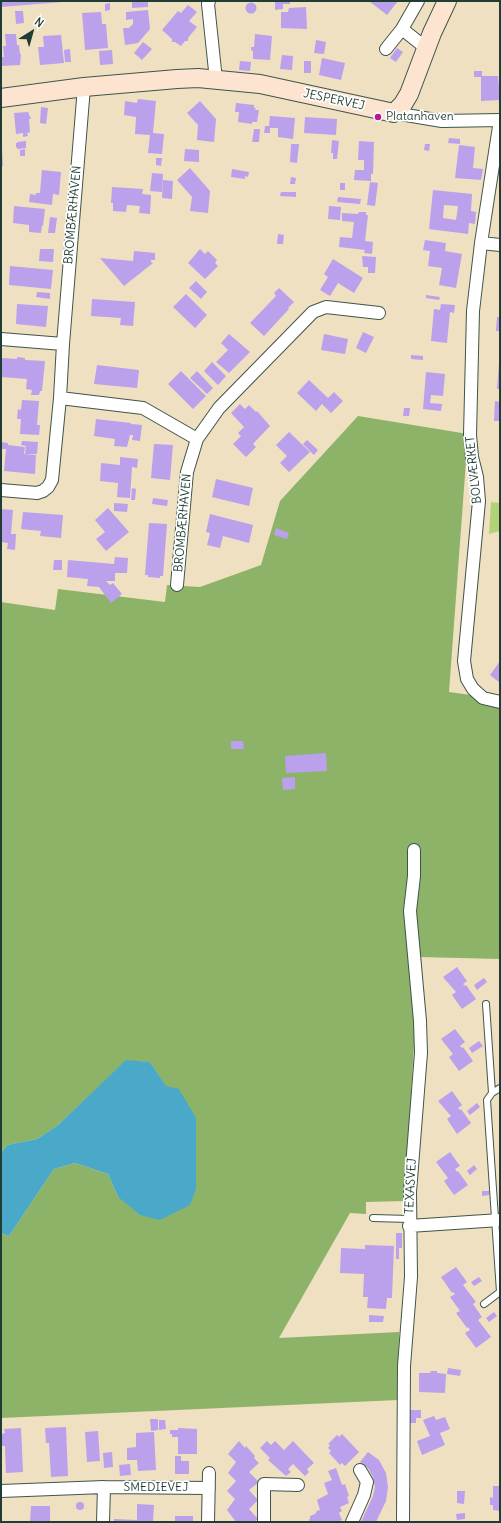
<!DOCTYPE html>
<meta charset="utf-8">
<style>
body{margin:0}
#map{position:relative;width:501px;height:1523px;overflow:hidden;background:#efe0c2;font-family:Delius,sans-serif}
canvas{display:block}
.frame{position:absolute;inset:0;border:2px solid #1f3d34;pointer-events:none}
.north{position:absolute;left:12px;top:12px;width:40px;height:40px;-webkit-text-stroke:3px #fff;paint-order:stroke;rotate:37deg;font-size:11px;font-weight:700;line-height:16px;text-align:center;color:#1f3d34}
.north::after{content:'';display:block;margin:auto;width:14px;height:18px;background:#1f3d34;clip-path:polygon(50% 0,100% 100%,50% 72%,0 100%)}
</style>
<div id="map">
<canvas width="501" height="1523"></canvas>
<div class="frame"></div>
<div class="north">N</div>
</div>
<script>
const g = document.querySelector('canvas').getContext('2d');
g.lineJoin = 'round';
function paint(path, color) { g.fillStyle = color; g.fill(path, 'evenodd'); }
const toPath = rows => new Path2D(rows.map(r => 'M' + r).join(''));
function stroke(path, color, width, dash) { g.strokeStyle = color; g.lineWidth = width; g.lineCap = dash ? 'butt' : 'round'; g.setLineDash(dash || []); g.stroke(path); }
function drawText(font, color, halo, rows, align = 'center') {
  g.font = font + ' Delius,sans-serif'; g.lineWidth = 3.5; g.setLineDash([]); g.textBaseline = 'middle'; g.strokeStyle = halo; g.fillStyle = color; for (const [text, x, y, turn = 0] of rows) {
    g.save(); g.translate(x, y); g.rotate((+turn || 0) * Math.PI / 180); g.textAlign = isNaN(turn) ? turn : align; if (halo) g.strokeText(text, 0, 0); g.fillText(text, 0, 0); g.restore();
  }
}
paint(toPath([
 [491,502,500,503,500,531,489,534]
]), '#b2d178');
paint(toPath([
 [358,416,468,434,449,692,500,699,500,959,419,957,405,1201,366,1202,366,1214,350,1213,279,1338,399,1332,398,1400,1,1418,1,1233,9,1236,54,1169,75,1163,108,1174,118,1197,166,1087,150,1062,126,1061,58,1125,37,1139,7,1145,1,1153,1,602,55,610,58,589,165,602,167,585,200,587,261,565,280,501]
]), '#8db368');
paint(toPath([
 [126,1060,150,1062,166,1086,179,1089,196,1118,196,1189,190,1205,160,1220,140,1215,118,1197,108,1174,75,1163,54,1169,9,1236,1,1233,1,1153,7,1145,37,1139,58,1125]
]), '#4aa9c9');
paint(toPath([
 [1,1,62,1,62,2,1,7],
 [132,1,148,1,148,7,132,8],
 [275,1,290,1,290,4,283,4,283,9,275,10],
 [369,1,398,1,387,15],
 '245.5 8a5.5 5.5 0 1 1 11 0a5.5 5.5 0 1 1-11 0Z',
 [110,3,110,10,105,11,105,4],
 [188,5,197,12,189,21,197,27,188,38,188,41,185,41,181,46,175,42,172,42,172,39,162,30,178,11,181,13],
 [306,7,307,29,281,28,281,12,288,12,289,8],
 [148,10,150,29,138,43,125,45,123,28,129,28,133,24,133,19,126,20,126,12],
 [15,11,23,11,24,23,16,24],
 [101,12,102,24,106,24,108,48,85,50,82,13],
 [5,34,16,34,17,45,19,45,20,54,21,54,20,65,1,66,1,57,4,57,3,46,6,46],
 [255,34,272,36,270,60,253,59,253,51,251,50,251,47,254,47],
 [61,35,64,63,40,65,38,47,44,47,43,36],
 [316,40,326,42,324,54,314,53],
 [143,42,152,49,142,60,134,53],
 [397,48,403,52,396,62,390,58],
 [70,49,71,62,65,62,64,50],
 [112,50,113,64,100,65,99,51],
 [282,55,293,56,292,70,280,69],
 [322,58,345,63,341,80,319,75],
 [240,61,251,62,250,71,239,70],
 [304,61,311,61,311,73,304,73],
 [474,71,482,71,482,76,498,76,500,100,481,101,481,77,474,77],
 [138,99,156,101,153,133,164,134,162,154,148,153,150,135,135,134,136,117,124,115,125,101,137,103],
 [200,101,216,119,214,142,197,140,198,125,187,113],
 [236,103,254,105,254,108,256,108,255,110,259,110,257,122,252,122,252,124,238,122,239,112,235,112],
 [41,107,48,108,46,124,40,123],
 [28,112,31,119,29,119,30,132,27,133,28,136,23,137,23,133,16,134,14,113],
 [270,116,295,118,293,139,278,137,278,128,270,128,270,133,264,133,265,126,269,126],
 [305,117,337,119,336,135,304,133],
 [254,129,260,129,259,142,252,142],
 [449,138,460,139,460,144,448,143],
 [332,140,339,141,337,159,333,159,333,153,331,153],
 [26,141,26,148,18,149,16,147,16,143,18,143,17,142],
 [359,141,374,142,373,174,371,174,371,181,354,180,355,170,364,170,364,160,358,160],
 [291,144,299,144,297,163,290,162],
 [425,144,430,144,429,151,424,150],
 [459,145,475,147,473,168,483,169,481,180,455,178],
 [2,149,3,166,1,166,1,150],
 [25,149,25,156,20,156,20,150],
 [185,149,199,150,199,162,184,161],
 [156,158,162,158,161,166,156,165],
 [190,168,210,191,208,213,190,211,192,197,177,180],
 [232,169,249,172,248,177,245,176,245,179,231,177],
 [42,170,61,172,59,195,53,194,52,205,29,202,30,194,36,195,36,193,40,193],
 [152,173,163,174,162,192,150,191],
 [291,177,296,178,295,184,290,184],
 [163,180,173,181,172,199,162,198],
 [370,182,378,183,375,206,367,205],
 [340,183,345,183,345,190,340,190],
 [112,187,143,189,142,194,151,195,150,214,139,213,140,206,127,205,126,212,113,211,113,203,111,203],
 [433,190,472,194,471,211,476,212,475,224,469,223,468,234,429,229],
 [444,205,458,206,456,220,443,218],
 [281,192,296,192,296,197,280,196],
 [338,197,361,199,360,204,337,202],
 [14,206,45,209,43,226,42,225,41,233,29,232,29,225,13,223],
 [329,206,341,207,340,220,328,219],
 [359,212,366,212,366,215,368,215,365,241,373,242,372,254,364,253,365,250,339,247,340,237,352,238,354,222,342,221,342,213,358,214],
 [50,217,57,218,55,233,48,233],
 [278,234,284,235,283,244,277,244],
 [425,240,446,243,445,251,462,254,456,288,439,285,442,268,428,266,430,251,423,250],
 [40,249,54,249,53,262,39,261],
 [200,249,205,254,208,251,217,260,215,263,218,266,205,279,188,263],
 [134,251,155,253,155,260,151,260,151,262,153,263,124,286,100,258,133,261],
 [362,256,376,257,375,273,368,273,368,267,363,267],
 [333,259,363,278,354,293,338,283,330,296,320,290,328,277,324,274],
 [10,266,53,270,51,289,9,285],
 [196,281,207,292,201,299,189,288],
 [279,288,294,302,288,308,289,309,264,336,250,323,276,296,274,293],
 [37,292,50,293,50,299,36,297],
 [186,294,207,315,195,328,173,307],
 [426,295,440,297,439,300,426,298],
 [92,299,135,302,133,326,120,325,121,318,91,316],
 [17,304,48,306,46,327,16,324],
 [441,304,455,305,454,313,450,312,447,343,431,341,434,309,440,310],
 [497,317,500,317,500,331,496,331],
 [363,332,374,337,366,353,356,348],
 [229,334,250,352,229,373,216,362,228,350,221,343],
 [324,334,348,339,345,354,321,350],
 [411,355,423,356,423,360,411,359],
 [17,357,25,358,25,360,45,361,42,391,40,391,39,395,31,395,32,390,26,389,27,379,1,377,2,358,17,359],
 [212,362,226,376,218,385,204,371],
 [499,363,500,363,500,389,497,389],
 [97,365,139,370,137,388,94,384],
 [181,371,206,396,193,409,168,384],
 [197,371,213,388,207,394,190,378],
 [426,372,445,374,443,396,431,395,430,403,442,404,441,411,423,409],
 [309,380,328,398,334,392,343,401,331,413,322,404,316,411,297,393],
 [22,400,39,401,37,425,40,425,39,435,20,434,21,419,17,419,18,409,21,410],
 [495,401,500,402,500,421,494,421],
 [240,404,245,409,249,405,256,412,257,411,270,426,253,444,256,447,246,457,233,444,241,436,238,433,244,427,231,413],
 [404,408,410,408,409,416,403,416],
 [96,419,131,423,131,424,142,425,140,441,132,440,133,435,130,435,127,447,114,446,115,439,94,436],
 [289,432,310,452,289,472,280,463,287,456,276,445],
 [307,440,318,450,314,455,303,444],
 [22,441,38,442,37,454,25,454,26,446,21,445],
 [1,442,8,443,8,445,25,447,24,454,36,455,35,474,4,471,6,449,1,449],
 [154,444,173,445,170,480,151,478],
 [120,457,138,459,137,468,132,467,130,498,117,497,118,483,100,481,101,463,120,465],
 [216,479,253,488,249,506,212,497],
 [132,488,136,489,135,500,131,500],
 [153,498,168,500,167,506,152,504],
 [114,503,128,504,127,512,114,511],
 [108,508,129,532,106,551,96,539,105,532,95,520],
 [1,509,13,510,11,534,16,534,15,550,7,549,8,543,1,542],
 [23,512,63,515,61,538,40,536,41,531,21,529],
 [210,514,253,525,249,543,223,536,220,548,207,545,210,533,206,532],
 [149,523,167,524,163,576,160,576,160,578,148,577,148,575,145,575],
 [276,528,289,533,287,539,274,535],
 [115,557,128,558,127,573,115,573,115,581,106,581,110,585,113,583,122,594,111,603,99,587,87,586,88,579,67,577,68,560,114,564],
 [54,560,62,560,62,570,53,570],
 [500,661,500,683,490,675],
 [231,741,243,741,244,749,231,749],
 [326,753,327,771,286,773,285,756],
 [295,777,295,789,283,790,282,778],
 [457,967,467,981,463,984,465,986,466,985,476,999,462,1009,452,995,456,992,443,977],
 [484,978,487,982,477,990,474,985],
 [455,1029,465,1042,460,1046,462,1048,463,1047,473,1061,459,1071,449,1057,453,1054,441,1039],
 [479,1041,483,1046,472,1053,469,1048],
 [452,1091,462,1105,458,1108,460,1110,461,1109,471,1123,457,1134,447,1119,451,1116,438,1101],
 [477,1103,480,1107,470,1115,467,1111],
 [450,1152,460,1166,455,1169,457,1172,458,1171,468,1185,454,1195,444,1181,448,1178,436,1162],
 [474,1165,477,1169,470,1175,467,1171],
 [482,1191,489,1191,489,1195,482,1196],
 [396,1233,402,1233,402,1248,399,1248,399,1259,396,1259],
 [365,1245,394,1246,392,1298,387,1298,386,1309,367,1308,368,1297,363,1297,364,1274,340,1273,341,1248,365,1249],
 [456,1267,467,1282,463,1285,476,1302,473,1304,482,1317,478,1320,491,1337,476,1348,465,1333,470,1330,468,1327,467,1328,456,1313,460,1311,450,1297,455,1294,453,1292,452,1293,441,1277],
 [479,1277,482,1281,474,1286,471,1282],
 [494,1312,497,1316,489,1322,486,1318],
 [369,1315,384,1316,383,1322,369,1322],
 [448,1368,461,1370,460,1376,447,1374],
 [431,1371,437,1371,437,1373,446,1374,445,1393,419,1392,419,1373,430,1373],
 [407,1410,421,1410,421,1418,416,1418,416,1423,407,1423],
 [434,1416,436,1420,445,1417,450,1429,440,1433,445,1445,422,1455,417,1441,430,1436,423,1420],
 [150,1419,158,1419,158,1430,151,1431],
 [159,1420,165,1420,166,1429,159,1430],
 [66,1427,68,1476,51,1477,49,1443,46,1443,45,1428],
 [21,1428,23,1472,6,1473,5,1446,1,1446,1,1434,5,1433,4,1429],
 [178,1428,197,1429,197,1454,178,1454,178,1437,172,1437,172,1434,170,1434,170,1430,178,1430],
 [98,1431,100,1461,87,1462,85,1432],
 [154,1432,156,1470,138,1471,137,1460,127,1460,127,1448,136,1447,136,1433],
 [342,1434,359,1452,345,1466,342,1463,340,1465,329,1453,331,1451,328,1448,330,1445,328,1444,337,1435,339,1437],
 [239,1441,245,1448,246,1446,255,1456,254,1458,259,1463,249,1472,259,1482,249,1490,258,1500,249,1509,258,1519,254,1522,236,1522,227,1510,235,1499,227,1491,236,1481,228,1473,236,1462,228,1454],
 [267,1441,271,1445,275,1441,284,1450,293,1441,314,1463,307,1469,309,1472,305,1476,293,1464,288,1469,291,1472,286,1476,268,1460,270,1458,260,1448],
 [112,1452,113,1467,104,1468,103,1453],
 [368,1452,379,1460,386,1473,388,1487,386,1501,376,1522,361,1522,373,1496,375,1487,373,1477,368,1468,360,1462],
 [175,1456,181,1456,181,1461,189,1461,189,1474,175,1474],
 [130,1464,131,1475,120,1476,119,1465],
 [336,1468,342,1485,345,1484,349,1496,347,1497,349,1503,340,1507,342,1511,339,1513,342,1520,338,1522,310,1522,309,1519,310,1519,310,1516,315,1514,317,1511,320,1510,317,1500,328,1494,324,1483,332,1480,328,1471],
 [493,1486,500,1486,500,1511,493,1510,493,1505,490,1505,490,1497,493,1498],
 [457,1491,465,1491,464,1504,457,1503],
 '76 1506a4 4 0 1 1 8 0a4 4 0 1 1-8 0Z',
 [137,1504,154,1505,153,1522,114,1522,114,1519,137,1520],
 [31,1506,50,1506,50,1522,30,1522],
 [465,1513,465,1519,457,1520,456,1514],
 [175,1516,193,1516,193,1522,175,1522]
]), '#bba0ec');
const lane = toPath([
 [492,1093,500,1088],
 [373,1218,409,1219],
 [484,1304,500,1292,487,1100,492,1093,486,1004]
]);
const street = toPath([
 [209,1,208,4,216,80],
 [402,29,426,48],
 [386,49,402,29,418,1],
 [394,113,442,121,500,120,481,243,473,311,470,435,472,457,477,477,479,501,464,661,467,679,473,689,483,698,500,702],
 [481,243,500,245],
 [1,339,63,344],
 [60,398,143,408,197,439],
 [1,490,37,493,43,491,48,487,52,480,60,398,63,344,84,87],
 [177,585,187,472,197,439,219,408,313,312,326,307,379,313],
 [409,1226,500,1220],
 [1,1491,104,1487,209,1488],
 [103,1522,104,1487],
 [208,1522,209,1473],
 [264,1522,264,1484,298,1485],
 [352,1522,364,1495,367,1482,360,1470],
 [403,1522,404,1366,411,1277,410,1192,421,1053,420,1021,410,911,414,876,414,850]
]);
const secondary = toPath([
 [1,98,84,87,177,79,198,78,260,84,394,113,403,104,409,94,432,33,447,1]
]);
stroke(lane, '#3e5549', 8);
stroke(street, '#3e5549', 14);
stroke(secondary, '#3e5549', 20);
stroke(lane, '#fff', 6);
stroke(street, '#fff', 12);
stroke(secondary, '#fde4d0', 18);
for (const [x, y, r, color] of [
 [378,117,4,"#b5179e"]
]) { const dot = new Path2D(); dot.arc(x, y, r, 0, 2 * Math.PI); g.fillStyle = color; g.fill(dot); stroke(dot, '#fff', 1.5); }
drawText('12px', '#1f3d34', '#fff', [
 ["JESPERVEJ",334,100,12],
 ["BROMBÆRHAVEN",73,215,-85],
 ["BOLVÆRKET",474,470,-96],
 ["BROMBÆRHAVEN",183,523,-85],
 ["TEXASVEJ",411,1186,-87],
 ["SMEDIEVEJ",156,1488]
]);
drawText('12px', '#1f3d34', '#fff', [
 ["Platanhaven",386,117]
], 'left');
</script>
